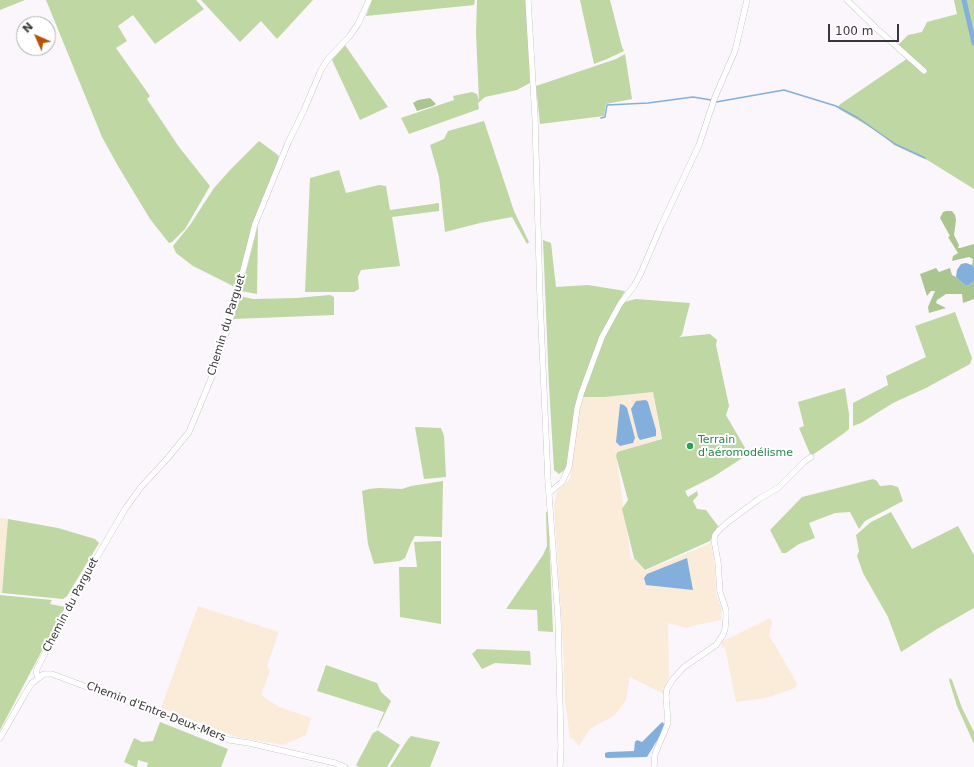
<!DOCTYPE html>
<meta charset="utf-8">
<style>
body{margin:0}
#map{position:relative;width:974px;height:767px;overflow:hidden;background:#fbf6fb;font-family:"DejaVu Sans",sans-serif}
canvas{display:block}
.north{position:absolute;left:16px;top:16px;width:40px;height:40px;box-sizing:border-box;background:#fff;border:1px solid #afafaf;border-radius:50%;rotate:315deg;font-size:11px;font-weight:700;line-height:16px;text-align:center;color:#383638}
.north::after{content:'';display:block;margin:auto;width:14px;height:18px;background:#b35404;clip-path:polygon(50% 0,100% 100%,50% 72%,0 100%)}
.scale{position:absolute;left:828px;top:24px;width:71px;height:18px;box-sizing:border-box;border:2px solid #383638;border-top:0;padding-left:5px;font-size:12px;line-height:14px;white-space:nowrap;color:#383638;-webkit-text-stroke:3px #fff;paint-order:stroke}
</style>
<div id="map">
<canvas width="974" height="767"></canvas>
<div class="north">N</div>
<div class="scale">100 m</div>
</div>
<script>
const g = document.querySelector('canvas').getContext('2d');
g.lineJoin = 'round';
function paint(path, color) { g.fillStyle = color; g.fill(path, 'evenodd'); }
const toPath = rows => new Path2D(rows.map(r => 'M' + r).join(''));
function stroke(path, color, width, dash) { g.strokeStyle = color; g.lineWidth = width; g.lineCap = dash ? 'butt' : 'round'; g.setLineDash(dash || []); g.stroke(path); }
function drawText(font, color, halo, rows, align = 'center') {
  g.font = font + ' "DejaVu Sans",sans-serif'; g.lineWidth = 4; g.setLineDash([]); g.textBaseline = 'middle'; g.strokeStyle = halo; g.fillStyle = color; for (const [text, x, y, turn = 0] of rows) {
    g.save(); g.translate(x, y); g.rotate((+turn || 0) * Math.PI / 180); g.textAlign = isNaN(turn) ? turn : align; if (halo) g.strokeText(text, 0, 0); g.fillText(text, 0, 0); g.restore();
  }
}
paint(toPath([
 [653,392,661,439,617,452,615,447,631,559,634,558,645,571,711,543,715,567,716,594,722,610,721,620,701,624,686,628,668,623,669,676,665,695,630,677,626,700,615,715,590,729,579,746,573,739,570,738,565,701,563,646,554,505,557,492,570,479,581,397],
 [0,518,8,519,2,593,0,593],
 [198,606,279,632,267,666,270,671,261,695,279,707,311,718,306,735,283,745,237,737,161,708],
 [770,618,772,623,769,635,797,683,795,688,766,698,736,702,725,647,721,648,721,642]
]), '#faecd9');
paint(toPath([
 [0,0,25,0,0,10],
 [46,0,196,0,204,9,155,44,133,15,118,26,127,41,116,48,150,96,147,99,179,147,210,186,185,229,172,242,169,243,150,219,118,166,102,137],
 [201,0,313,0,277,39,261,21,240,42],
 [372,0,475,0,474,5,366,16],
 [477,0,526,0,530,83,517,90,485,97,478,103,479,109,409,134,401,118,454,100,453,96,472,92,477,94,479,101,476,33],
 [580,0,610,0,622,47,624,51,607,59,594,64],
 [954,0,974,0,974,189,929,161,894,145,880,133,839,109,839,105,911,56,898,45,908,35,922,32,927,22,957,14],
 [345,45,388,107,360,120,332,60],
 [625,54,632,99,606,104,604,116,540,124,536,86,616,59],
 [484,121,514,211,529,242,527,244,512,217,480,223,445,232,439,177,430,145,444,139,448,131],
 [259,141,278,155,279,159,237,288,193,266,176,253,173,246,190,225,214,188,231,169],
 [339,170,346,193,379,185,386,186,390,210,439,203,439,211,392,217,400,266,361,270,358,277,359,289,354,292,305,292,310,178],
 [258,225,257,294,241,291],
 [543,240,551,243,556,287,588,285,625,291,600,337,578,395,567,468,559,474,554,470,549,385],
 [330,295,334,297,334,315,233,319,240,296,253,299,296,298],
 [636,299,690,303,682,335,679,337,710,334,717,340,716,345,729,406,726,415,748,453,747,455,713,477,685,491,688,497,697,491,698,495,693,501,697,509,706,510,718,526,710,541,645,570,634,558,622,509,628,500,616,456,617,452,662,439,653,392,604,397,581,397,602,339,624,302],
 [955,312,972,358,970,364,926,388,893,403,861,423,853,426,853,403,888,385,886,376,926,357,915,326],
 [845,388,849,414,849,429,843,434,811,456,799,428,804,426,798,402],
 [415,427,441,428,444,436,446,477,424,479],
 [873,479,877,481,880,486,891,485,898,487,903,501,865,521,859,529,850,512,835,513,809,523,815,538,799,544,786,553,782,553,770,530,802,497],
 [443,481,442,537,415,536,411,543,405,558,400,561,374,564,368,544,362,491,369,489,379,488,402,489,411,486],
 [548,511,553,632,538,631,537,610,506,609,543,555,547,546,546,512],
 [891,512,912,549,958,526,974,555,974,608,937,629,901,652,888,617,863,573,857,556,859,551,856,535,871,522],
 [8,519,58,528,95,539,99,543,67,596,63,599,2,593],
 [441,541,441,624,400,617,399,567,417,567,414,542],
 [0,595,52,600,50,604,65,607,0,730],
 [477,649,530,651,531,665,495,663,482,669,472,654],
 [326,665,377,683,381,692,391,701,377,730,400,745,387,767,359,767,356,765,373,733,377,731,378,726,384,712,317,691],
 [950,678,952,680,962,708,974,732,974,744,957,706,949,680],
 [160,722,228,749,221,767,147,767,148,763,138,760,137,767,135,767,124,762,134,738,142,742,153,741],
 [411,736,440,742,430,767,390,767,408,739]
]), '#bed7a3');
paint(toPath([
 [430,98,436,104,433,106,417,111,413,103,418,100],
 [946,211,952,211,955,215,956,220,954,235,959,245,958,248,960,248,974,244,974,268,972,265,973,259,969,257,952,261,953,256,958,253,948,237,950,236,940,218,943,212],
 [936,268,939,272,950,268,952,275,956,277,966,286,969,285,974,281,974,299,963,303,962,294,946,294,937,300,936,303,946,308,929,313,928,307,935,291,931,291,927,296,920,274]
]), '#aac68e');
paint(toPath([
 [966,263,972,265,974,268,974,281,969,285,966,286,956,277,957,270,961,264],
 [646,400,648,402,656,430,656,436,640,440,638,437,631,409,636,401],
 [620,404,624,405,627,408,635,438,633,443,620,446,616,442],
 [687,558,693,590,646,585,644,578,647,574],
 [663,722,664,725,661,734,647,757,607,758,605,757,605,753,608,752,634,751,635,742,637,740,642,742,661,723]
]), '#83afdd');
stroke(toPath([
 [716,102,784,90,836,106,858,118,895,144,925,158],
 [601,118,605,117,607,105,648,103,693,97,711,100]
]), '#83afdd', 1.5);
stroke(toPath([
 [964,0,974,43]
]), '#83afdd', 5);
const minor = toPath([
 [528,0,535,117,540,299,548,481,558,618,561,747,560,767],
 [847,0,876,28,924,71],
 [549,493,562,482,569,467,577,409,581,394,602,337,620,304,634,286,640,275,661,226,699,145,715,97,735,51,747,0],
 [38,678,36,671,38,667,72,600,125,509,141,487,167,459,189,432,215,369,232,314,255,224,288,143,304,110,321,70,328,59,349,37,358,24,369,0],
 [0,738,25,694,32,683,44,674,52,674,229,740,249,743,335,763,345,767],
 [654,767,655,754,668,723,666,696,667,689,673,679,684,667,716,645,723,635,725,629,726,617,726,610,720,592,718,562,714,540,715,535,720,529,728,522,759,499,778,488,804,462,811,457]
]);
stroke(minor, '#b2aeb2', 6);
stroke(minor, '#fff', 5.5);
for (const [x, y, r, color] of [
 [690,446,4,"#2e9e5b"]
]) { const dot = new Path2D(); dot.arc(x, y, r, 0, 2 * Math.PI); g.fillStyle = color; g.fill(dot); stroke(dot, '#fff', 1.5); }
drawText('11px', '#383638', '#fff', [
 ["Chemin du Parguet",227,325,-73],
 ["Chemin du Parguet",71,605,-62],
 ["Chemin d'Entre-Deux-Mers",156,712,21]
]);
drawText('11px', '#27864d', '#fff', [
 ["Terrain",698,440],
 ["d'aéromodélisme",698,453]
], 'left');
</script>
